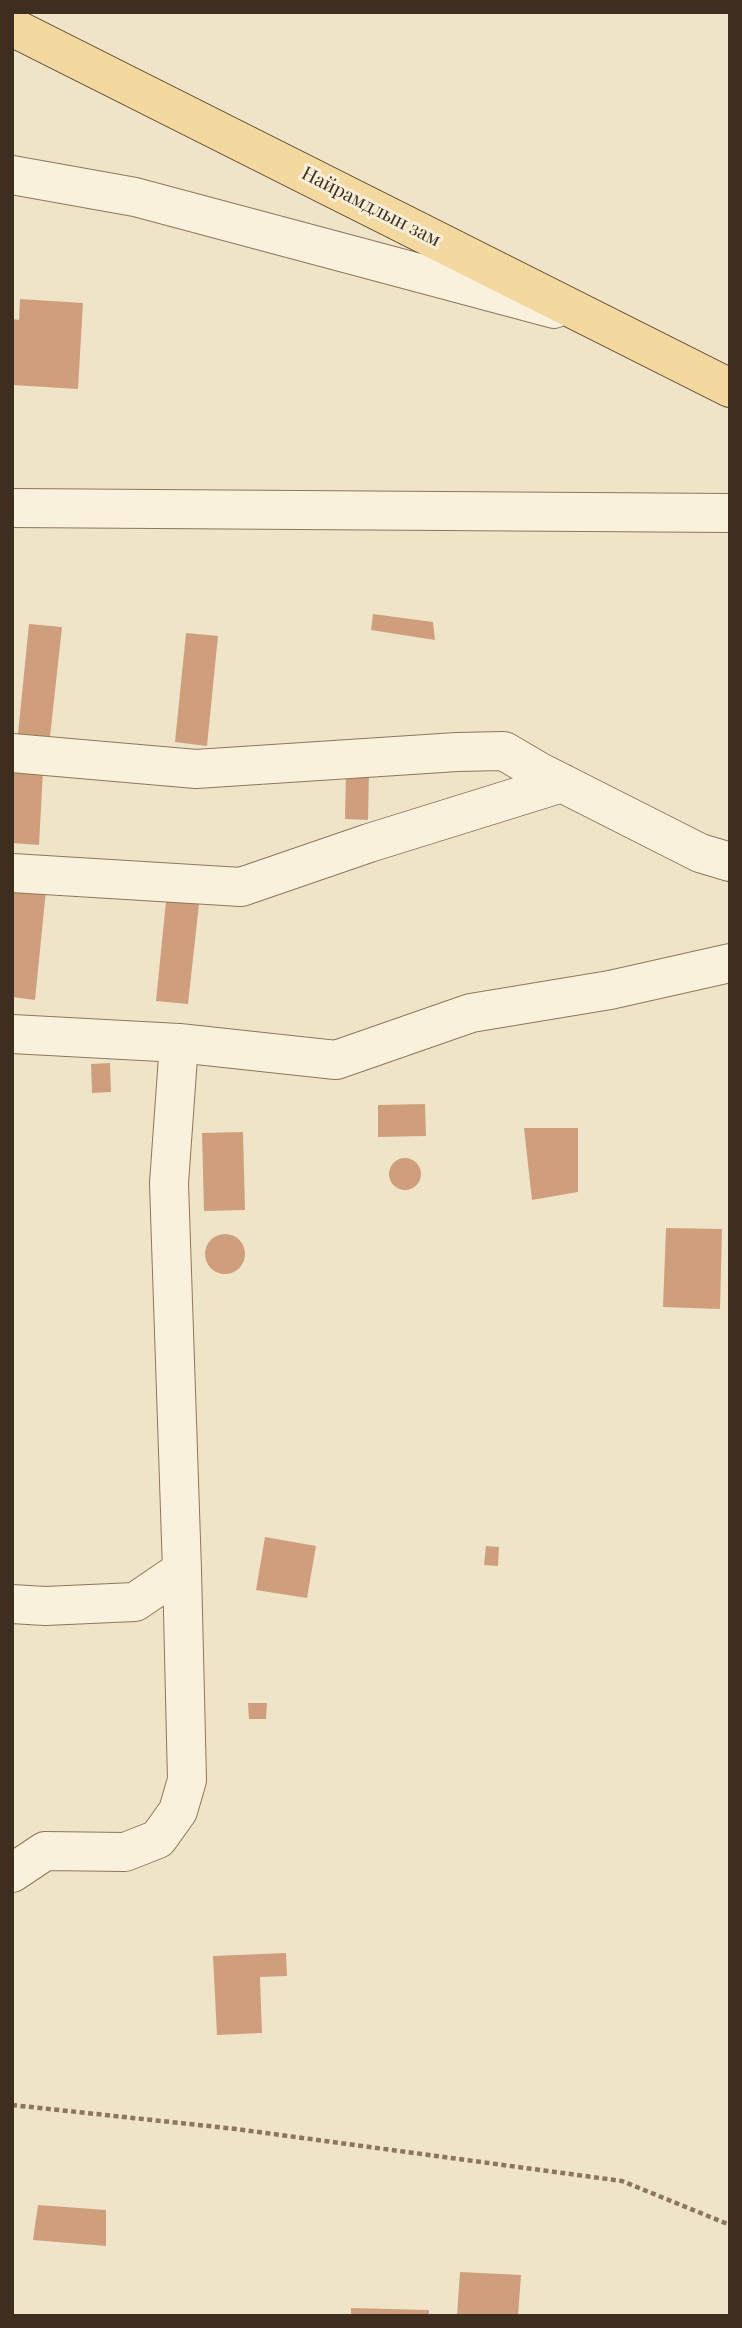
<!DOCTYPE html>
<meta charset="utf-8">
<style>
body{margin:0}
#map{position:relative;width:742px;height:2328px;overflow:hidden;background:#f0e4c8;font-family:"Playfair Display",serif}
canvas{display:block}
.frame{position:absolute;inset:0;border:14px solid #3d2e20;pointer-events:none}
</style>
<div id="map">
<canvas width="742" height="2328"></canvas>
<div class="frame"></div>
</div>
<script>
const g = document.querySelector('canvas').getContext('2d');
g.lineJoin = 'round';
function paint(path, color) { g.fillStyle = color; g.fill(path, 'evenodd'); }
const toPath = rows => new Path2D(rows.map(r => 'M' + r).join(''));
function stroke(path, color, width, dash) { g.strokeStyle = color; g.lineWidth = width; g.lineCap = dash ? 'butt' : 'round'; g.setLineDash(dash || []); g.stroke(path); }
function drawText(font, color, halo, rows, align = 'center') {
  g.font = font + ' "Playfair Display",serif'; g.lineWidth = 6; g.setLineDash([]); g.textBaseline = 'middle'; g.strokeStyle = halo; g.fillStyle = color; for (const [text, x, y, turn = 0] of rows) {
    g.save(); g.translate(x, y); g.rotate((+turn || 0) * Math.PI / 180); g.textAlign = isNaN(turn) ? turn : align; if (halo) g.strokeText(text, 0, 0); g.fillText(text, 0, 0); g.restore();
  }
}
paint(toPath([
 [20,299,83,303,78,389,12,385,12,319,19,320],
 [373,614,433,622,435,640,371,630],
 [29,624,62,627,50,737,18,734],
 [186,633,218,636,207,746,175,742],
 [12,770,43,772,39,845,12,843],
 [346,770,369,771,368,820,345,819],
 [14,887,46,890,35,1000,12,997],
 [167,891,200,895,188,1004,156,1001],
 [110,1063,111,1092,92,1093,91,1064],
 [425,1104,426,1136,378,1137,378,1105],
 [524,1128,578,1128,578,1192,532,1200],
 [243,1132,245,1210,204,1211,202,1133],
 '389 1174a16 16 0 1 1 32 0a16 16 0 1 1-32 0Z',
 [666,1228,722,1229,720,1309,663,1307],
 '205 1254a20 20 0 1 1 40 0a20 20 0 1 1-40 0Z',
 [265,1537,316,1546,307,1598,256,1590],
 [486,1546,499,1547,498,1566,484,1565],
 [248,1703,267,1703,266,1719,249,1719],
 [286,1953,287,1976,260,1977,262,2033,217,2035,213,1956],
 [38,2205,106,2210,106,2246,33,2240],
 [460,2272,521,2275,518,2316,457,2316],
 [351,2308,429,2310,429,2316,351,2316]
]), '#cf9f7d');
const minor = toPath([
 [12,175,135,197,554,309],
 [12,508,730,513],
 [12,753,196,769,457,752,504,751,538,771,700,853,730,862],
 [12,873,241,887,369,843,562,783],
 [12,1034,179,1043,336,1060,471,1013,610,990,730,963],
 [12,1604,45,1606,135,1602,182,1570],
 [12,1873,45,1851,125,1852,158,1839,178,1811,187,1780,182,1570,169,1183,179,1043]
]);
const major = toPath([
 [12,27,730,388]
]);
stroke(minor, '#8d765c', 40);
stroke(major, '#5b4430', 40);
stroke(toPath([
 [12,2105,236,2129,622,2181,730,2225]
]), '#8d765c', 4.5, [5, 3.5]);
stroke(minor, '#faf1dc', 38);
stroke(major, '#f3d9a0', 38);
drawText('19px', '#3d2e20', '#f7eed8', [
 ["Найрамдлын зам",371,207,27]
]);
</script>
